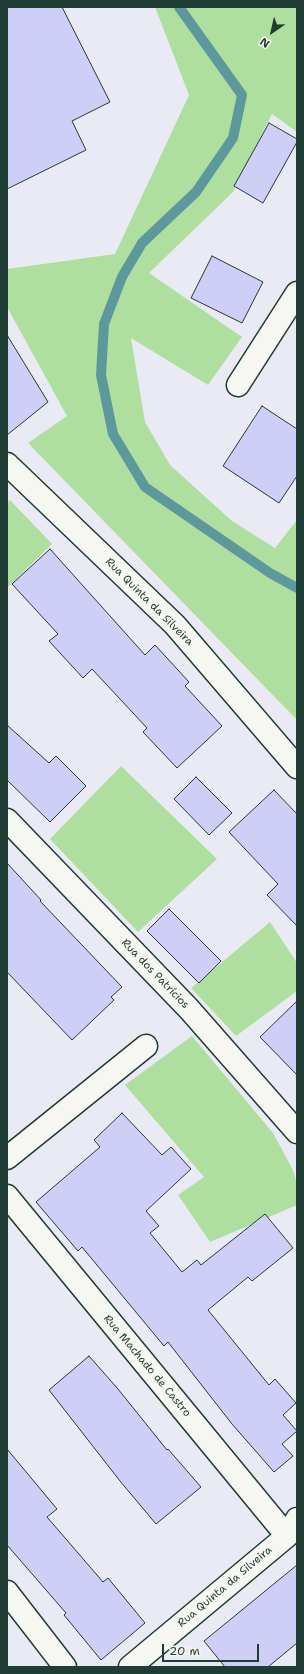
<!DOCTYPE html>
<meta charset="utf-8">
<style>
body{margin:0}
#map{position:relative;width:304px;height:1674px;overflow:hidden;background:#eaeaf4;font-family:"Shantell Sans",sans-serif}
canvas{display:block}
.frame{position:absolute;inset:0;border:8px solid #1f3d34;pointer-events:none}
.north{position:absolute;left:252px;top:12px;width:40px;height:40px;-webkit-text-stroke:3px #f6f6f2;paint-order:stroke;rotate:214deg;font-size:11px;font-weight:700;line-height:16px;text-align:center;color:#1f3d34}
.north::after{content:'';display:block;margin:auto;width:14px;height:18px;background:#1f3d34;clip-path:polygon(50% 0,100% 100%,50% 72%,0 100%)}
.scale{position:absolute;left:162px;top:1644px;width:97px;height:18px;box-sizing:border-box;border:2px solid #1f3d34;border-top:0;padding-left:5px;font-size:12px;line-height:14px;white-space:nowrap;color:#1f3d34;-webkit-text-stroke:3px #f6f6f2;paint-order:stroke}
</style>
<div id="map">
<canvas width="304" height="1674"></canvas>
<div class="frame"></div>
<div class="north">N</div>
<div class="scale">20 m</div>
</div>
<script>
const g = document.querySelector('canvas').getContext('2d');
g.lineJoin = 'round';
function paint(path, color) { g.fillStyle = color; g.fill(path, 'evenodd'); }
const toPath = rows => new Path2D(rows.map(r => 'M' + r).join(''));
function stroke(path, color, width, dash) { g.strokeStyle = color; g.lineWidth = width; g.lineCap = dash ? 'butt' : 'round'; g.setLineDash(dash || []); g.stroke(path); }
function drawText(font, color, halo, rows, align = 'center') {
  g.font = font + ' "Shantell Sans",sans-serif'; g.lineWidth = 3; g.setLineDash([]); g.textBaseline = 'middle'; g.strokeStyle = halo; g.fillStyle = color; for (const [text, x, y, turn = 0] of rows) {
    g.save(); g.translate(x, y); g.rotate((+turn || 0) * Math.PI / 180); g.textAlign = isNaN(turn) ? turn : align; if (halo) g.strokeText(text, 0, 0); g.fillText(text, 0, 0); g.restore();
  }
}
paint(toPath([
 [155,7,297,7,297,132,272,114,233,192,149,273,242,337,208,385,131,338,145,422,170,465,232,521,275,548,297,520,297,720,28,443,67,416,7,307,7,269,115,254,189,95],
 [10,500,52,544,7,588,7,503],
 [121,766,217,859,138,932,50,839],
 [270,922,297,963,297,991,236,1036,191,988],
 [192,1036,273,1133,293,1170,297,1184,297,1205,210,1242,178,1195,204,1177,125,1085]
]), '#afdf9f');
stroke(toPath([
 [179,7,242,95,233,138,196,192,142,243,122,277,104,324,101,375,113,434,145,487,270,573,297,588]
]), '#5d999c', 10);
const building = toPath([
 [7,7,62,7,110,102,72,121,86,150,7,189,7,7],
 [269,123,297,139,297,142,263,203,234,186,269,123],
 [212,256,263,282,242,323,191,298,212,256],
 [7,335,48,402,7,435,7,335],
 [262,406,297,429,297,476,279,503,223,466,262,406],
 [50,549,145,655,155,645,189,682,185,686,222,726,177,768,143,732,147,728,92,669,83,678,49,641,58,634,12,584,50,549],
 [7,725,49,763,56,756,86,786,50,822,7,780,7,725],
 [196,777,232,813,209,835,174,799,196,777],
 [274,790,297,814,297,926,267,895,278,884,229,832,274,790],
 [7,863,41,900,40,901,122,987,111,997,114,1000,72,1040,7,972,7,863],
 [169,909,221,961,199,983,147,931,169,909],
 [297,1001,297,1075,260,1037,297,1001],
 [122,1113,162,1155,171,1147,191,1169,146,1211,159,1226,150,1233,182,1272,197,1260,201,1265,265,1214,293,1248,252,1281,248,1277,208,1310,269,1385,275,1379,296,1403,283,1415,297,1431,282,1444,293,1456,274,1472,232,1424,168,1342,164,1346,82,1247,78,1251,36,1202,100,1147,94,1140,122,1113],
 [89,1356,118,1389,167,1450,168,1449,201,1487,156,1524,120,1481,49,1390,89,1356],
 [7,1449,57,1509,47,1517,103,1582,108,1578,145,1623,101,1660,64,1615,66,1613,7,1545,7,1449],
 [297,1565,297,1643,268,1667,225,1667,204,1641,297,1565]
]);
paint(building, '#cecef7');
stroke(building, '#1f3d34', 1);
const minor = toPath([
 [238,385,297,293],
 [7,464,175,625,297,767],
 [7,820,189,1009,297,1132],
 [7,1158,146,1046],
 [7,1196,287,1536],
 [7,1592,65,1667],
 [130,1667,287,1536,297,1519]
]);
stroke(minor, '#1f3d34', 25);
stroke(minor, '#f6f6f2', 22);
drawText('11px', '#1f3d34', '#f6f6f2', [
 ["Rua Quinta da Silveira",149,602,45],
 ["Rua dos Patrícios",155,974,46],
 ["Rua Machado de Castro",147,1366,50],
 ["Rua Quinta da Silveira",225,1587,-40]
]);
</script>
